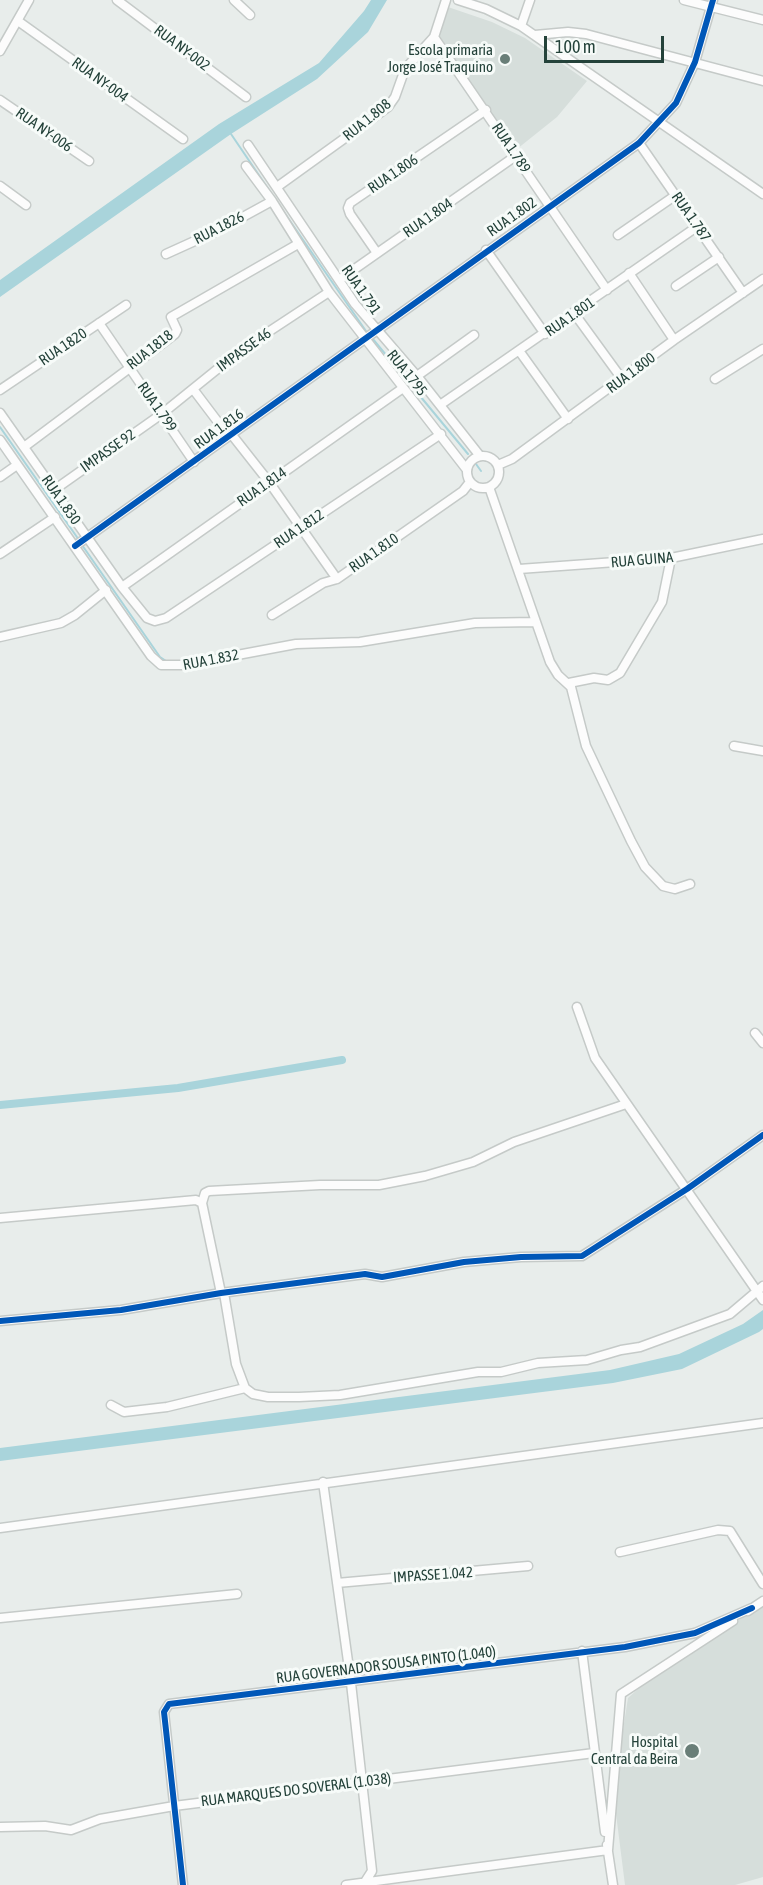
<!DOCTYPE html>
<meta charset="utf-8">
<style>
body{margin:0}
#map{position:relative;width:763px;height:1885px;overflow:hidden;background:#e8edeb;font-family:"Asap Condensed",sans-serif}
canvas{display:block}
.scale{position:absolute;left:544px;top:36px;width:120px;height:27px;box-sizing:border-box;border:3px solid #24423a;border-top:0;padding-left:8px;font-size:18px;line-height:21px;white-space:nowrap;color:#24423a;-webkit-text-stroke:4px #f7fbf9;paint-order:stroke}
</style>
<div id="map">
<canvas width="763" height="1885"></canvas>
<div class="scale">100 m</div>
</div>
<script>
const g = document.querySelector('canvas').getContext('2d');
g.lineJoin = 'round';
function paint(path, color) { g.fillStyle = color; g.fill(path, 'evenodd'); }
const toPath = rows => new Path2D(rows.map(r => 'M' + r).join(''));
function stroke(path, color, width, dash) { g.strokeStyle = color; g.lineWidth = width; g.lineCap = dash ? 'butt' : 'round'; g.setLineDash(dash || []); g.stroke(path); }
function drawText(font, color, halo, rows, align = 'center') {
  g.font = font + ' "Asap Condensed",sans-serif'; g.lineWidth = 6; g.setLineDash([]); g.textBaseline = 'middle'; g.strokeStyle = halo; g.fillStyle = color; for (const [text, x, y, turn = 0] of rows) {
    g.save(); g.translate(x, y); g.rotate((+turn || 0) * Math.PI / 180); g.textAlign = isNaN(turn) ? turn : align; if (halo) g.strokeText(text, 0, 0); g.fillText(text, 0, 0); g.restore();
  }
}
paint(toPath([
 [448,7,492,22,525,38,587,81,557,117,517,149,438,37],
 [763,1604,763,1877,735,1885,625,1885,615,1806,617,1768,628,1698,648,1680]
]), '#d6dedb');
paint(toPath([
 [371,0,387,0,368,32,317,79,231,134,0,297,0,280,219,124,319,63,364,11],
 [763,1310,763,1329,759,1332,682,1369,613,1383,0,1461,0,1448,610,1370,679,1354,743,1324]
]), '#a9d4db');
stroke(toPath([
 [231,134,271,193],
 [281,208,368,334],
 [372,338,468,454],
 [0,427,79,540],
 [476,464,481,471],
 [82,545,160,657,166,661]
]), '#a9d4db', 2);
stroke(toPath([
 [0,1105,178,1088,342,1060]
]), '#a9d4db', 8);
const minor = toPath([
 [117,0,246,97],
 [234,0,250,15],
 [458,0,486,9,521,26,763,194],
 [684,0,763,20],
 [18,21,183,139],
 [521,26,530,0],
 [535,35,568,32,586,34,763,81],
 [434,37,607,290],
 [0,51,29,0],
 [0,100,89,161],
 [639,143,743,293],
 [248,145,355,304,417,376,480,456],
 [246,166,272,201,329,292,467,470],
 [0,186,26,205],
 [277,187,388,107,395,97,405,69,434,37,446,0],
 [618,235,676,195],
 [486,250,545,334],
 [377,253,350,214,348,208,350,203,486,110],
 [166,254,219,230,272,201],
 [629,273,674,340],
 [339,280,517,155],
 [676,286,719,257],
 [574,313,622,379],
 [99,323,194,462],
 [520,352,568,419],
 [417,376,474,335],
 [715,379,763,349],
 [193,389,224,430],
 [0,390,126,305],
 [440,405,698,226],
 [0,413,122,587,147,618,155,621,166,618,441,434],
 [232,435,269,482,337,579],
 [0,440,151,656,161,665,184,665,296,644,360,642,475,623,535,622],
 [24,447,175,334,177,330,171,317,298,244],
 '467 472a16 16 0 1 1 32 0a16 16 0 1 1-32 0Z',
 [498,465,512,459,674,340,763,279],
 [0,477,17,465],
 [489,487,550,662,558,675,571,687,586,746,631,841,645,867,663,886,675,889,690,884],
 [54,490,163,413,241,350,329,292],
 [75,546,639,143,676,103,695,62,713,0],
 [0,554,55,517],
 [519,569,671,558,763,539],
 [122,587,403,388],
 [272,615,323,583,337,579,463,491,470,482],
 [0,637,61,623,75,615,106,590],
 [569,683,594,678,608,680,620,673,662,602,671,558],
 [734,746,763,751],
 [577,1007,595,1058,763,1300],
 [755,1033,763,1043],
 [202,1203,205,1193,209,1191,320,1185,379,1185,425,1176,473,1162,514,1142,626,1104],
 [0,1218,196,1200,202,1203,221,1293],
 [224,1293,236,1364,245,1388,253,1394,268,1397,299,1397,340,1395,478,1372,501,1372,538,1363,587,1360,621,1350,640,1347,730,1314,763,1286],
 [0,1321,121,1310,221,1293,365,1274,382,1277,464,1262,521,1257,582,1256,687,1189,763,1135],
 [111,1405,124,1412,167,1407,245,1388],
 [323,1482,351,1683,372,1871,363,1885],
 [0,1528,763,1423],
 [620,1552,718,1530,730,1531,763,1584],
 [337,1583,528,1566],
 [748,1611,763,1601],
 [0,1618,237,1594],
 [582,1651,605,1832],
 [0,1827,45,1826,71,1830,100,1819,174,1806,594,1753],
 [607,1845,613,1885],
 [183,1885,164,1712,169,1704,625,1647,695,1633,752,1608],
 [346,1885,608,1850,621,1694,733,1621]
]);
stroke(minor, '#c5cac8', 11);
stroke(minor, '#fcfcfc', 8);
stroke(toPath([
 [75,546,639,143,676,103,695,62,713,0],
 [0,1321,121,1310,221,1293,365,1274,382,1277,464,1262,521,1257,582,1256,687,1189,763,1135],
 [183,1885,164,1712,169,1704,625,1647,695,1633,752,1608]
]), '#0057b8', 6);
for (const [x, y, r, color] of [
 [505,59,6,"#697e78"],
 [692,1751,8,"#697e78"]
]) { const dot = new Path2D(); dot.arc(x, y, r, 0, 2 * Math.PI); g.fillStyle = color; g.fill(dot); stroke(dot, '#f7fbf9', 2); }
drawText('15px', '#24423a', '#f7fbf9', [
 ["RUA NY-002",182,48,37],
 ["RUA NY-004",100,80,36],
 ["RUA 1.808",367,120,-39],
 ["RUA NY-006",44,130,35],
 ["RUA 1.789",511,148,56],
 ["RUA 1.806",393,174,-34],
 ["RUA 1.802",512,217,-35],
 ["RUA 1.787",691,217,55],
 ["RUA 1.804",428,218,-35],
 ["RUA 1826",219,228,-27],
 ["RUA 1.791",361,290,55],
 ["RUA 1.801",570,317,-35],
 ["RUA 1820",63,347,-34],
 ["RUA 1818",150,350,-38],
 ["IMPASSE 46",244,350,-36],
 ["RUA 1795",407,373,51],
 ["RUA 1.800",631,373,-37],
 ["RUA 1.799",157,407,55],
 ["RUA 1.816",219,429,-36],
 ["IMPASSE 92",108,451,-35],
 ["RUA 1.814",262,487,-35],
 ["RUA 1.830",61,500,55],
 ["RUA 1.812",299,529,-34],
 ["RUA 1.810",374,553,-35],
 ["RUA GUINA",642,560,-5],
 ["RUA 1.832",211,660,-11],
 ["IMPASSE 1.042",433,1575,-4],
 ["RUA GOVERNADOR SOUSA PINTO (1.040)",386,1665,-7],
 ["RUA MARQUES DO SOVERAL (1.038)",296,1790,-7]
]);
drawText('15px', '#24423a', '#f7fbf9', [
 ["Escola primaria",493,50],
 ["Jorge José Traquino",493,67],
 ["Hospital",678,1742],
 ["Central da Beira",678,1759]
], 'right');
</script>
